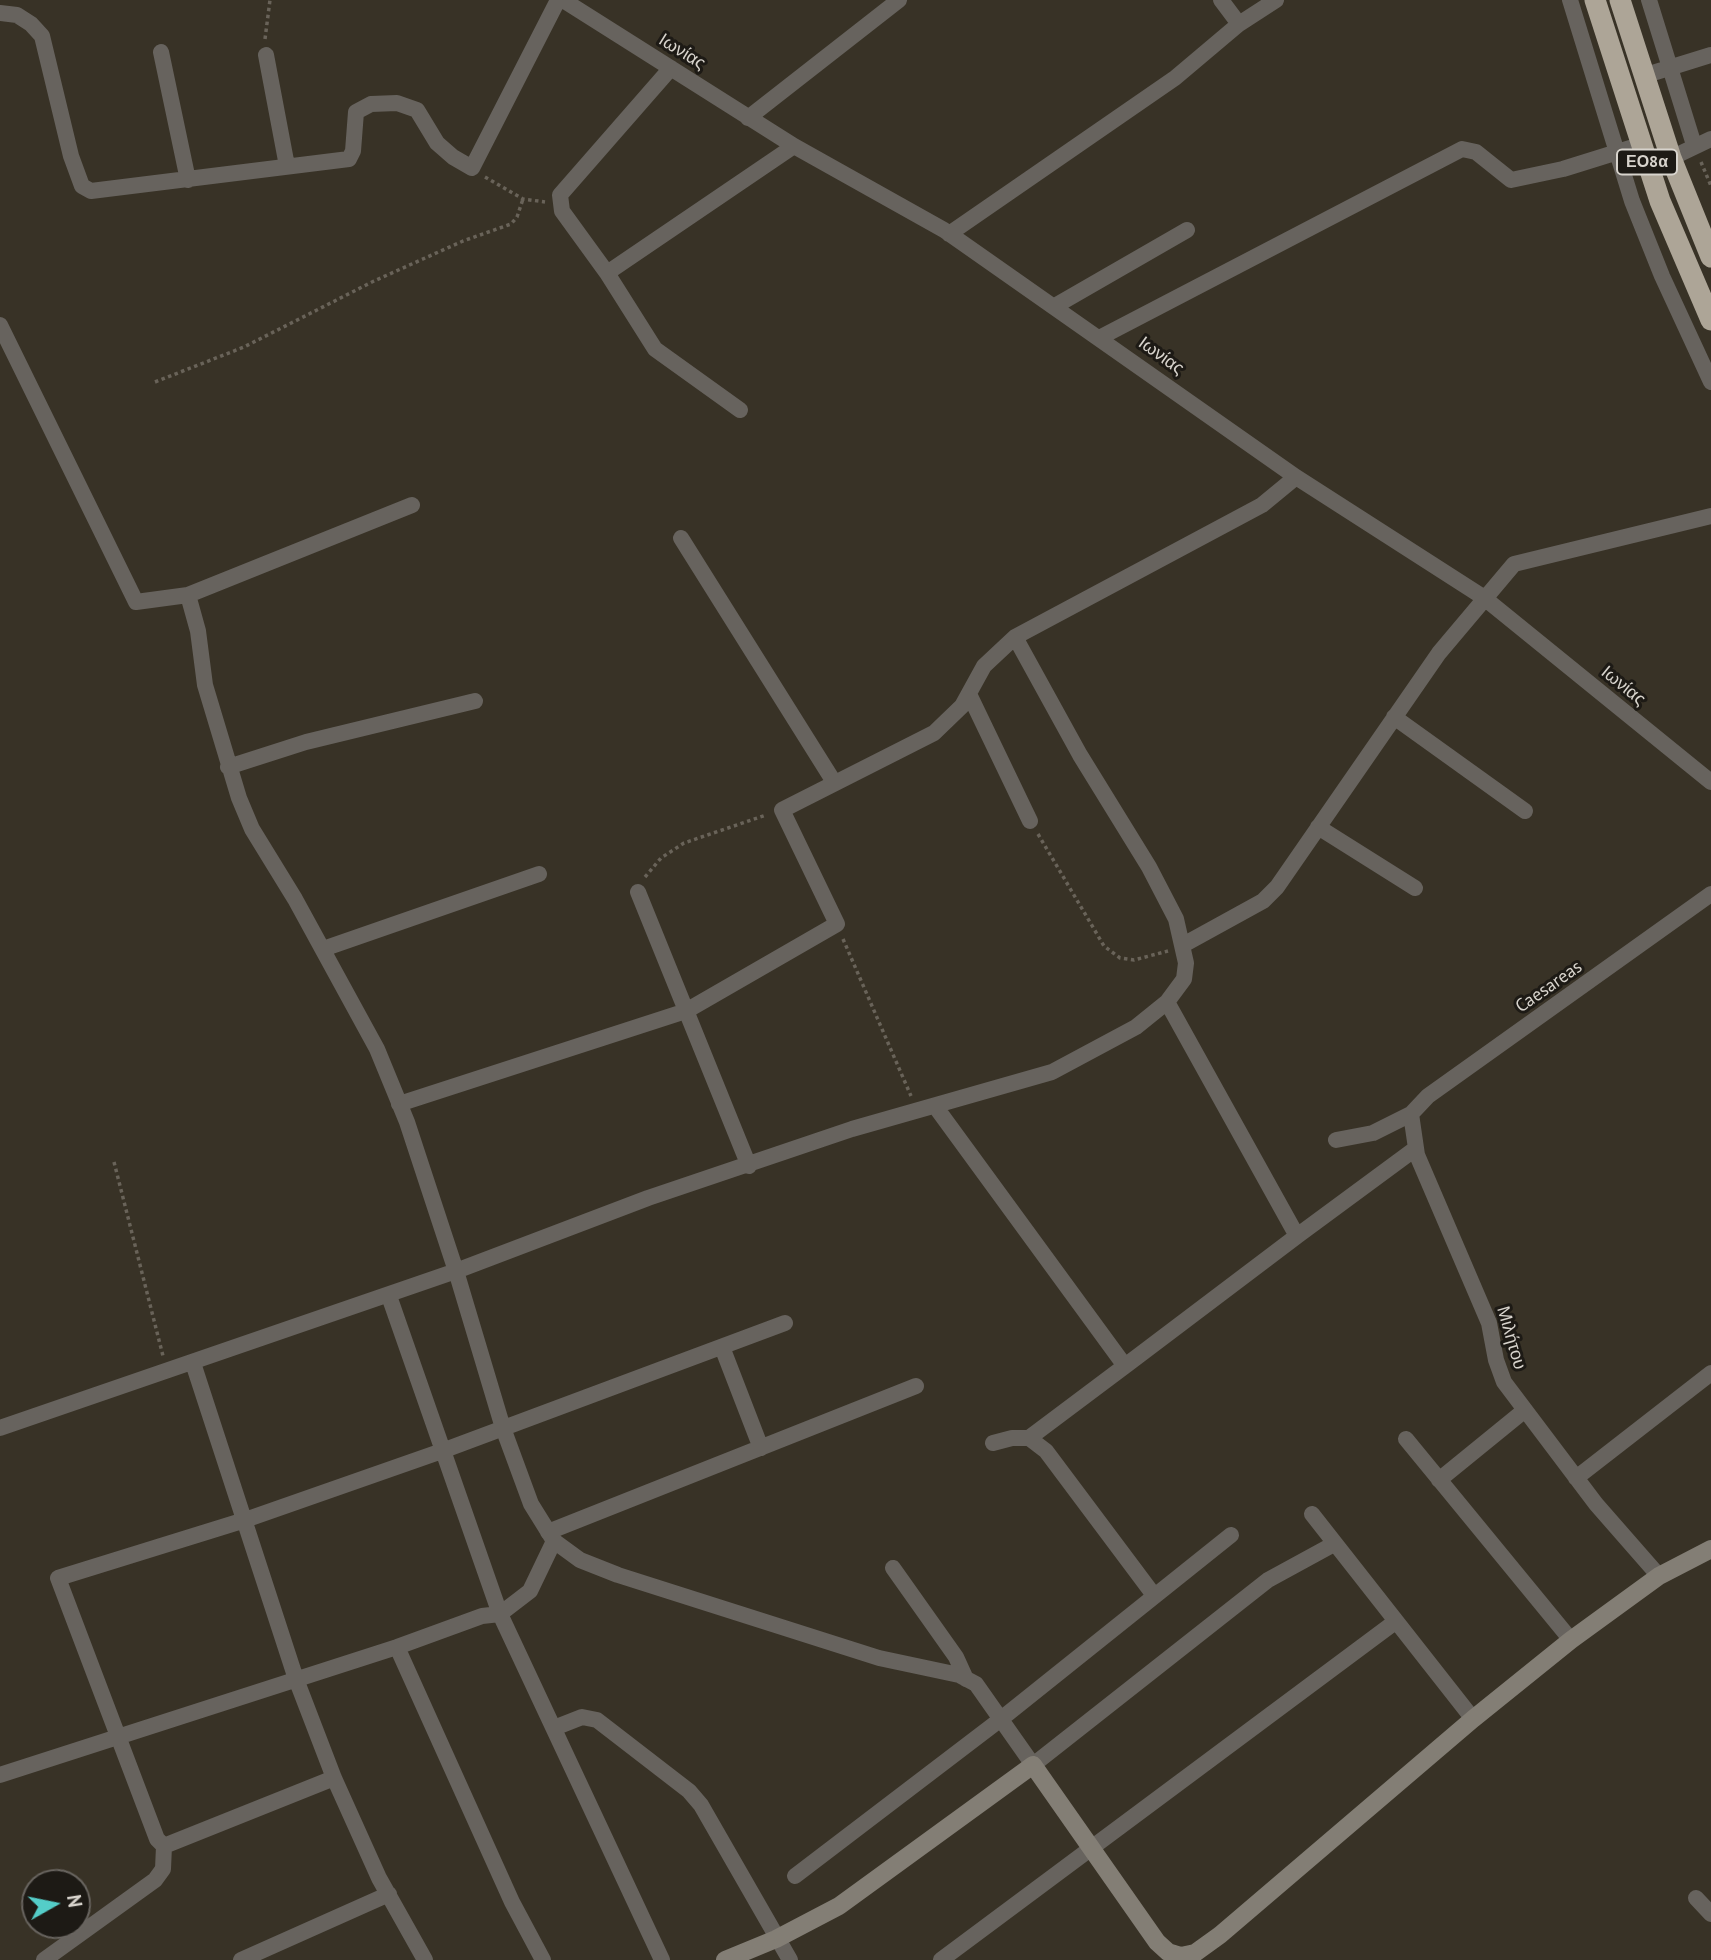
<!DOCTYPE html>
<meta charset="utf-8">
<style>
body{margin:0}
#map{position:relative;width:1711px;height:1960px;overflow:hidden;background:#383226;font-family:"PT Sans",sans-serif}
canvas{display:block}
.north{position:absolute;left:21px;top:1869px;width:70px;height:70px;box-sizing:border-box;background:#1d1a15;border:2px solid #68645f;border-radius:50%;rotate:81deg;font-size:19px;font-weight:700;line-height:28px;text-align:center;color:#d8d4cd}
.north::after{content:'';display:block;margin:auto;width:24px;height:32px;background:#54cdc8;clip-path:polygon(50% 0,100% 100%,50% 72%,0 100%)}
</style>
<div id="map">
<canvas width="1711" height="1960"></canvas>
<div class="north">N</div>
</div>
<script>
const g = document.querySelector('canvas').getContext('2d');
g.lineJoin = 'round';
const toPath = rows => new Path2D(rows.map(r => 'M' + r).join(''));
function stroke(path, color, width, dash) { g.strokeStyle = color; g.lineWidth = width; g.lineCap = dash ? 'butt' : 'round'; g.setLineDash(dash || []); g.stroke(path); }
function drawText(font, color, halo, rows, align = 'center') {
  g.font = font + ' "PT Sans",sans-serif'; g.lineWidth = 6; g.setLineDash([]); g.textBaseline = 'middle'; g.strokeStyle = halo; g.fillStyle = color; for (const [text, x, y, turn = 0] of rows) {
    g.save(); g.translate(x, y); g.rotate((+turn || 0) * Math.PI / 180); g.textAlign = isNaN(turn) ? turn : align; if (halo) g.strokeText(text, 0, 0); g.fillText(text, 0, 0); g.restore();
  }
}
stroke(toPath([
 [265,39,270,0],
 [1701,162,1711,186],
 [485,177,523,199,545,202],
 [155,382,244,347,374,281,463,241,511,224,517,217,523,199],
 [1038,834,1104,946,1120,958,1134,960,1168,951],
 [645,877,661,858,684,843,766,815],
 [843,939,911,1096],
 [114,1162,163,1356]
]), '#696359', 3.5, [3.5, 3.5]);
stroke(toPath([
 [563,0,794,146,944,230,1296,477,1483,597,1711,782],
 [1221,0,1239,24],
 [1570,0,1632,201,1662,276,1711,382],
 [1649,0,1694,145],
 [0,13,17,15,31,24,42,36,71,156,82,186,91,191,349,159,353,151,356,112,371,104,397,103,417,110,437,143,453,157,472,168,558,0],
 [161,52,188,180],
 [266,55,287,166],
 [671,68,560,195,562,211,607,273,655,349,740,410],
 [1643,76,1711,55],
 [748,118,899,0],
 [1671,158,1711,139],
 [949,234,1175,78,1239,24,1276,0],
 [607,273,794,146],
 [1055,306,1187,230],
 [0,325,136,602,188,595,198,631,205,685,239,798,252,829,295,899,377,1049,407,1122,456,1271,648,1198,852,1129,1052,1072,1136,1027,1167,1002,1184,979,1186,963,1176,919,1149,867,1080,755,1015,637],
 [1101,337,1462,149,1476,152,1511,180,1563,169,1640,145],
 [681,538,834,782],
 [188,595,412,505],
 [969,694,1030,821],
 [1394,717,1525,811],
 [228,767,306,742,475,701],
 [1318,827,1415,888],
 [638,892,749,1166],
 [1183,945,1263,901,1277,887,1439,653,1514,564,1711,516],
 [323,949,539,874],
 [399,1104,686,1011,837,924,782,810,934,733,962,706,984,666,1015,637,1262,505,1296,477],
 [935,1106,1125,1366,1297,1236,1167,1002],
 [1411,1114,1417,1155,1489,1323,1496,1360,1504,1382,1596,1504,1659,1576],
 [1336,1140,1373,1133,1411,1114,1428,1096,1711,894],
 [1297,1236,1415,1149],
 [389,1296,500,1614,662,1960],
 [722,1347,761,1448],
 [193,1363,296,1679,334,1778,379,1878,425,1960],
 [0,1428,456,1271,503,1428,531,1504,554,1541,580,1560,618,1575,879,1658,959,1675,976,1684,1033,1765,1268,1580,1334,1544],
 [1029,1438,1125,1366],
 [1406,1439,1571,1640],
 [993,1443,1012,1438,1029,1438,1046,1451,1153,1594],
 [1576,1478,1711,1373],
 [1439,1480,1525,1410],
 [1312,1514,1473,1719],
 [548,1532,916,1386],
 [893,1568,956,1657,966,1679],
 [397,1647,512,1902,543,1960],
 [554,1728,582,1717,597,1720,689,1791,701,1805,790,1960],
 [0,1775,397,1647,482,1616,500,1614,530,1591,554,1541],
 [164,1846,157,1839,58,1578,245,1520,442,1451,785,1323],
 [164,1846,334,1778],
 [795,1876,1001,1719,1231,1535],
 [1696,1898,1711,1914],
 [44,1960,155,1880,163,1869,164,1846],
 [241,1960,389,1894],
 [941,1960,1395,1622]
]), '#67635e', 16);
stroke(toPath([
 [725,1960,776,1939,839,1906,1033,1765,1157,1942,1168,1952,1181,1956,1195,1953,1220,1935,1473,1719,1571,1640,1659,1576,1711,1549]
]), '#837e75', 18);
stroke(toPath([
 [1595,0,1660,201,1711,320],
 [1620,0,1671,158,1711,257]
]), '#ada597', 21);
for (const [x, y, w] of [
 [1647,162,60]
]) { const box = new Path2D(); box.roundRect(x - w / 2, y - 12.5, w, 25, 5); g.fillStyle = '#1d1a15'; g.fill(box); stroke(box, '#d8d4cd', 2); }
drawText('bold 16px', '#d8d4cd', null, [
 ["ΕΟ8α",1647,162]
]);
drawText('18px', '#d8d4cd', '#1d1a15', [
 ["Ιωνίας",682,52,32],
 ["Ιωνίας",1161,356,36],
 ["Ιωνίας",1623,686,39],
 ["Caesareas",1549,987,-35],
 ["Μιλήτου",1511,1338,74]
]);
</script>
